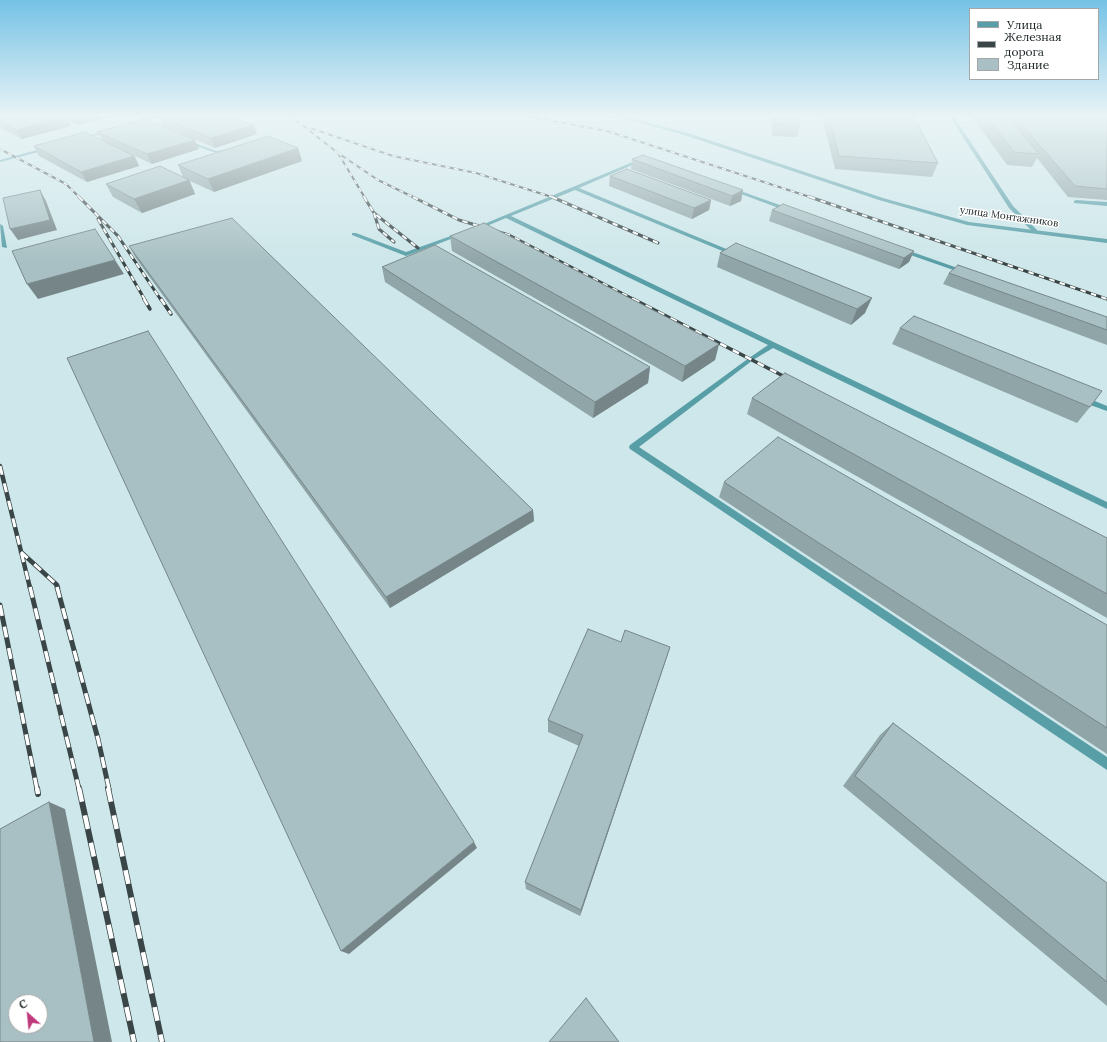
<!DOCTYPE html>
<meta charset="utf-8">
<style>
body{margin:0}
#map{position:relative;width:1107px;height:1042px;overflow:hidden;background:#cee7ea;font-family:Lora,serif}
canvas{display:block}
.legend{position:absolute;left:969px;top:8px;width:130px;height:72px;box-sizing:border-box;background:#fff;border:1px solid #a3a7a7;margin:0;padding:5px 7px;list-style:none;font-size:12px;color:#1a2324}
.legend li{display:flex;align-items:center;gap:8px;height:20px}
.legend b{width:20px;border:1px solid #a3a7a7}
.north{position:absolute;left:8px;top:994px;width:40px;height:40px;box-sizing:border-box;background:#fff;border:1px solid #a3a7a7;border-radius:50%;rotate:333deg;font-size:11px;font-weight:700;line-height:16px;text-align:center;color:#1a2324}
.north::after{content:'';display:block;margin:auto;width:14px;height:18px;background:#c0397a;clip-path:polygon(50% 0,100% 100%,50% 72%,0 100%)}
</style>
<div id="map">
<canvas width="1107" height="1042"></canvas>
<ul class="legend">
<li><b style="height:5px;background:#589ea7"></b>Улица</li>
<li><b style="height:5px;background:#394546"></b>Железная дорога</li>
<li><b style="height:11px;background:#a8c0c3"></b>Здание</li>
</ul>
<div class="north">С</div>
</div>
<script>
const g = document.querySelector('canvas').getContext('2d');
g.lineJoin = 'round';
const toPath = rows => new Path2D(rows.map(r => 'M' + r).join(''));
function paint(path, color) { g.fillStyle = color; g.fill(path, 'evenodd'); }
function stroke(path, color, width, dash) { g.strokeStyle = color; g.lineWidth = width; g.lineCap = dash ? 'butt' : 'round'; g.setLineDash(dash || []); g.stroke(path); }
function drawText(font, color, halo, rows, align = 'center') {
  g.font = font + ' Lora,serif'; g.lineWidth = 3; g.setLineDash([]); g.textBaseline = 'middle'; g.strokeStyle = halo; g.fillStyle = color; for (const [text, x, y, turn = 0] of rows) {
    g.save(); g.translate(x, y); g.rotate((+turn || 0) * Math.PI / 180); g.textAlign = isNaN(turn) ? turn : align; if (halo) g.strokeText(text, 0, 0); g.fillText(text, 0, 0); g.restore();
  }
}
paint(toPath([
 [155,117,161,117,135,124,133,123,155,117],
 [950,117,954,117,1013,206,1037,230,1037,232,1033,232,1009,208,950,117],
 [110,129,111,131,80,140,78,139,110,129],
 [187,140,216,151,230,149,232,150,216,153,185,142,187,140],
 [48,147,50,149,0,162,0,160,48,147],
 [640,159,644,160,579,188,736,253,736,255,732,255,575,190,511,216,1107,502,1107,509,773,348,753,360,639,447,1107,757,1107,770,630,449,629,447,630,445,749,358,768,345,506,218,477,230,472,229,640,159],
 [732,188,791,209,792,210,787,211,730,190,730,189,732,188],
 [1076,200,1107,202,1107,206,1074,203,1074,201,1076,200],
 [352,233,356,233,406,252,459,233,464,234,406,256,352,235,352,233],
 [901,248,966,271,967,272,962,273,899,251,898,250,901,248],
 [1079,397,1085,397,1107,406,1107,411,1079,401,1079,397]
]), '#589ea7');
paint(toPath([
 [610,117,634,119,688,133,883,198,969,222,1107,239,1107,243,967,225,879,200,684,135,634,121,610,117],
 [0,224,3,226,7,248,2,247,0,224]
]), '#589ea7');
const railFar5 = toPath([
 [292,117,338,153,365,198],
 [531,117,607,131,813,198],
 [307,127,393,156,476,173,555,198],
 [0,149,66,184,80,198],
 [338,153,378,180,415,198]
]);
const railFar4 = toPath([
 [79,197,118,236,161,300],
 [364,197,374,213,418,248],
 [413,197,459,220,509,235,635,300],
 [552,197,658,243],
 [810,197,1107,299],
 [374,213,379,229,394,242],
 [98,219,145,300]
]);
const railFar3 = toPath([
 [144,299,150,309],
 [161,299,171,314],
 [633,299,793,381]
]);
const railFar2 = toPath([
 [0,466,30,588],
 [21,552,57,585,58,588]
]);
const railFar1 = toPath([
 [30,587,79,789],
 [57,587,98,739,109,789],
 [0,605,37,789]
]);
const rail = toPath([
 [37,788,38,794],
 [79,788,134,1042],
 [108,788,162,1042]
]);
stroke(railFar5, '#394546', 2);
stroke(railFar4, '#394546', 3);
stroke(railFar3, '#394546', 3.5);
stroke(railFar2, '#394546', 4.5);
stroke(railFar1, '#394546', 5);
stroke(rail, '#394546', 6);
stroke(railFar5, '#fff', 1.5, [4.5]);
stroke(railFar4, '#fff', 2, [5.5]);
stroke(railFar3, '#fff', 2.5, [7]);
stroke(railFar2, '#fff', 3, [9]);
stroke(railFar1, '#fff', 3.5, [11]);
stroke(rail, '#fff', 4.5, [14]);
paint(toPath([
 [8,117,108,117,77,125,68,121,71,126,22,139,2,129,0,125,0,119],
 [159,117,254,125,257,134,215,148,170,129,199,149,152,164,135,156,139,166,87,182,39,156,34,146,102,140,97,132,163,126],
 [771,117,799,117,800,125,797,137,772,136],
 [822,117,914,117,938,163,932,177,835,169],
 [972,117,1107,117,1107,200,1068,197,1037,158,1032,167,1007,165],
 [298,148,302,161,214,192,190,181,195,194,142,213,113,197,106,184,183,177,178,165],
 [632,159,743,190,741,201,730,206,631,169],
 [610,176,711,200,709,210,692,219,609,186],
 [772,210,914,251,909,262,899,269,769,221],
 [450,236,719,344,715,360,682,382,452,251],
 [736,243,865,313,851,325,717,267,720,253],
 [129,246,533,510,534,521,390,608,135,257],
 [382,267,650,367,648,383,593,418,385,282],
 [949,273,1107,317,1107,345,943,284],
 [900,328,1090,407,1077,423,892,344],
 [752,398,1107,538,1107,618,747,414],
 [724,482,1107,625,1107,754,719,497],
 [621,642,670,647,580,916,526,889,525,882,579,746,548,732,548,720],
 [893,723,1107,883,1107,1006,843,786,880,735]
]), '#90a5a8');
paint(toPath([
 [66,117,71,126,22,139,16,130],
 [73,117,108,117,77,125],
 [254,125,257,134,215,148,211,138],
 [195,140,199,149,152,164,147,154],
 [298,148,302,161,214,192,208,179],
 [134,156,139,166,87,182,81,172],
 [189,180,195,194,142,213,134,199],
 [40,190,46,201,57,230,18,240,10,229],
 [743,190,741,201,730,206,732,196],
 [711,200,709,210,692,219,694,208],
 [914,251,909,262,899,269,904,258],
 [115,260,124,274,38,299,27,284],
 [872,298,865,313,851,325,857,309],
 [719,344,715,360,682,382,685,366],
 [650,367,648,383,593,418,595,402],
 [533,510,534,521,390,608,386,597],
 [670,647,666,660,580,916,581,910],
 [49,802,65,809,112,1042,94,1042],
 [474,842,477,848,349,954,341,951]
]), '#768688');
const building = toPath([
 [8,117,66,117,16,130,0,121,0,119,8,117],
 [159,117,233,117,254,125,211,138,159,117],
 [775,117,799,117,800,125,775,123,775,117],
 [829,117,914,117,938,163,839,156,829,117],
 [987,117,1008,117,1039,154,1014,152,987,117],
 [1015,117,1107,117,1107,189,1075,186,1015,117],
 [144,119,195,140,147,154,97,132,144,119],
 [85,132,134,156,81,172,34,146,85,132],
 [268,136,298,148,208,179,178,165,268,136],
 [643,155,743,190,732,196,632,159,643,155],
 [160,166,189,180,134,199,106,184,160,166],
 [627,169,711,200,694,208,610,176,627,169],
 [40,190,50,220,10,229,3,198,40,190],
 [783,204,914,251,904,258,772,210,783,204],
 [232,218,533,510,386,597,129,246,232,218],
 [484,223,719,344,685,366,450,236,484,223],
 [95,229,115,260,27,284,12,251,95,229],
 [736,243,872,298,857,309,720,253,736,243],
 [435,245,650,367,595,402,382,267,435,245],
 [958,265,1107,317,1107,330,949,273,958,265],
 [914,316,1102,391,1090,407,900,328,914,316],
 [148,331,474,842,341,951,67,358,148,331],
 [785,373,1107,538,1107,594,752,398,785,373],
 [778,437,1107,625,1107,728,724,482,778,437],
 [588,629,621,642,625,630,670,647,581,910,525,882,583,735,548,720,588,629],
 [893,723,1107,883,1107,982,855,776,893,723],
 [49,802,94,1042,0,1042,0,829,49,802],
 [16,1002,40,1002,40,1026,16,1026,16,1002],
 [586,998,619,1042,549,1042,586,998]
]);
paint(building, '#a8c0c3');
stroke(building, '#768688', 1);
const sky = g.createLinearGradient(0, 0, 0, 263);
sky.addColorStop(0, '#75c2e6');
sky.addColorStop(0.44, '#e9f4f6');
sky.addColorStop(1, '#e9f4f600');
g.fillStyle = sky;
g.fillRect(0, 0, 1107, 263);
drawText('10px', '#1a2324', '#fff', [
 ["улица Монтажников",1009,217,8]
]);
</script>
